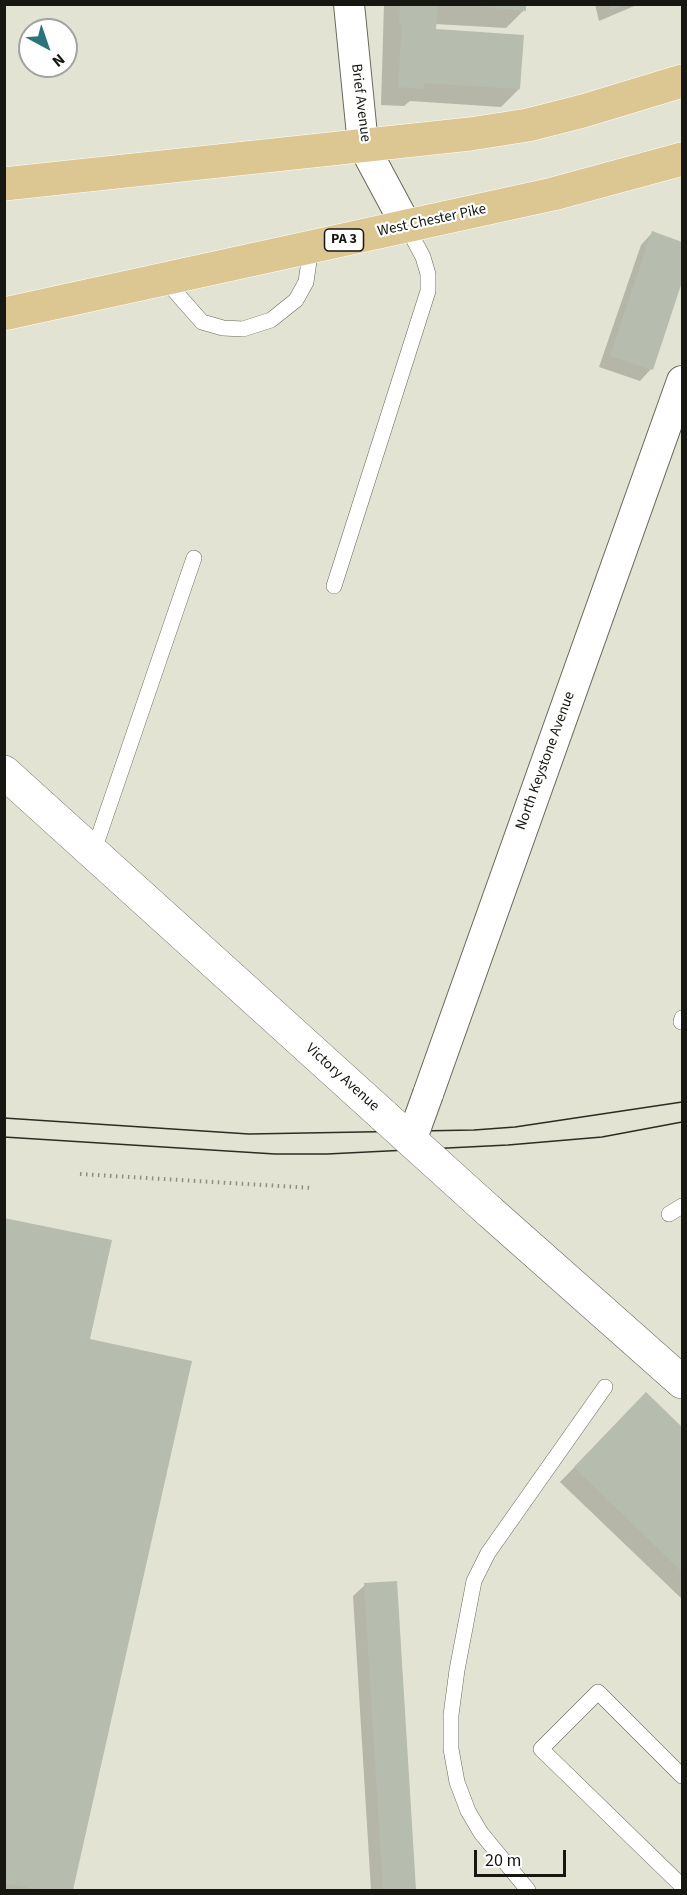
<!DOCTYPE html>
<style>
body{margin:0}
#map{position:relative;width:687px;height:1895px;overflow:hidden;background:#e3e3d3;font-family:"Source Sans 3",sans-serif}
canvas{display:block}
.frame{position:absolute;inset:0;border:6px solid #171711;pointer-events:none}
.north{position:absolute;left:18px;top:18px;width:60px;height:60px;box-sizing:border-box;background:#fff;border:2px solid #a2a2a0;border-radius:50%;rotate:140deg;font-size:16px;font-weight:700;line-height:24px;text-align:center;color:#171711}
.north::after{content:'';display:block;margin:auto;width:21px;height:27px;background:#2b747c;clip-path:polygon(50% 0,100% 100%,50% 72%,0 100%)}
.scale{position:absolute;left:474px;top:1850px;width:92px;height:27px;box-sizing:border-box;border:3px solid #171711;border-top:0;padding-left:8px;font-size:18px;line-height:21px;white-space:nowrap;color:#171711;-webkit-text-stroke:4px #fff;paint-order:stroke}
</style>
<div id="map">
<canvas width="687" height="1895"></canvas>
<div class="frame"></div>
<div class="north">N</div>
<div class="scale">20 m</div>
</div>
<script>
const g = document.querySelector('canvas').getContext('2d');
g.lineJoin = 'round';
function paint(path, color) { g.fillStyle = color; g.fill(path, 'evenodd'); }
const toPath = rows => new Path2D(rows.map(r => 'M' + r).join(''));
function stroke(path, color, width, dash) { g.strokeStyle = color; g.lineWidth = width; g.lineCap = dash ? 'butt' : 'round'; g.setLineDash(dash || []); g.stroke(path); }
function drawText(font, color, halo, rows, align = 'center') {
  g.font = font + ' "Source Sans 3",sans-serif'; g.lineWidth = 4.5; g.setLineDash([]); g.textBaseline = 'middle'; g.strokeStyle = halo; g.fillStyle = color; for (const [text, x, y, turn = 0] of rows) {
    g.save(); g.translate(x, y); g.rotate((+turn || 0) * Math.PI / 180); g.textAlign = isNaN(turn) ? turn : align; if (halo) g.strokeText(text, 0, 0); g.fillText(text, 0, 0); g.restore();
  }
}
paint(toPath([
 [384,4,525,4,524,10,506,28,435,24,435,31,519,89,501,107,410,101,404,106,381,105],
 [595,4,639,4,599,21],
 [652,233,682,243,682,277,651,369,640,381,599,367,641,245],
 [4,1219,88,1340,190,1362,72,1890,4,1890],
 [646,1394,682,1429,682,1599,560,1482],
 [395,1583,414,1890,371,1890,353,1596,365,1585]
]), '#0003');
paint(toPath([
 [400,4,438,4,436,29,524,35,520,89,424,83,424,89,398,87,402,23,399,23],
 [456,4,526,4,526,11],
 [609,4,625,4,625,5,611,10],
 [652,231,682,242,682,282,653,370,610,356],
 [4,1218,112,1240,90,1339,192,1361,73,1890,41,1890,4,1883],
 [646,1392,682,1427,682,1572,574,1467],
 [397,1581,416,1890,383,1890,364,1583]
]), '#b6bcae');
const lane = toPath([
 [164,279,202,322,223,328,243,329,271,320,296,300,306,282,311,247],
 [334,586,428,291,428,274,423,257,407,227],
 [93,853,194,558],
 [681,1022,682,1018],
 [669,1214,682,1206],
 [682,1776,598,1692,541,1749,682,1886],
 [528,1890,481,1833,468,1811,457,1782,451,1749,451,1715,457,1670,474,1581,488,1553,605,1387]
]);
const street = toPath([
 [349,4,363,145,407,227],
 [428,1094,682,381]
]);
const secondary = toPath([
 [4,772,384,1116],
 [488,1210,682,1382]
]);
const primary = toPath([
 [4,184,470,134,528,125,583,111,682,81],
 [4,314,553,194,682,159]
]);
stroke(lane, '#68685a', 16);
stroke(street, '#68685a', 32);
stroke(secondary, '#68685a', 34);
stroke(primary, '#fff', 34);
stroke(toPath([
 [80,1174,313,1188]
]), '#8e8e82', 4, [1.5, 4.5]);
stroke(lane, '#fff', 15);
stroke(street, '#fff', 30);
stroke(secondary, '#fff', 33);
stroke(primary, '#dcc691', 33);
stroke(toPath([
 [4,1118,249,1134,474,1130,515,1127,682,1102],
 [4,1137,275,1154,327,1154,508,1145,602,1137,682,1122]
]), '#2c2c25', 1.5);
const streetBridge = toPath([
 [411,1141,428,1094]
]);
const secondaryBridge = toPath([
 [384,1116,488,1210]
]);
stroke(streetBridge, '#68685a', 32, []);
stroke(secondaryBridge, '#68685a', 34, []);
stroke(streetBridge, '#fff', 30);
stroke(secondaryBridge, '#fff', 33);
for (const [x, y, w] of [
 [344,240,39]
]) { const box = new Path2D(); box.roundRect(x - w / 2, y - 11, w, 22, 4.5); g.fillStyle = '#fff'; g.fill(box); stroke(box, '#171711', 1.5); }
drawText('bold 14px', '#171711', null, [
 ["PA 3",344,240]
]);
drawText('15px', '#171711', '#fff', [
 ["Brief Avenue",360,103,83],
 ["West Chester Pike",432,221,-12],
 ["North Keystone Avenue",546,761,-70],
 ["Victory Avenue",342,1078,42]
]);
</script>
